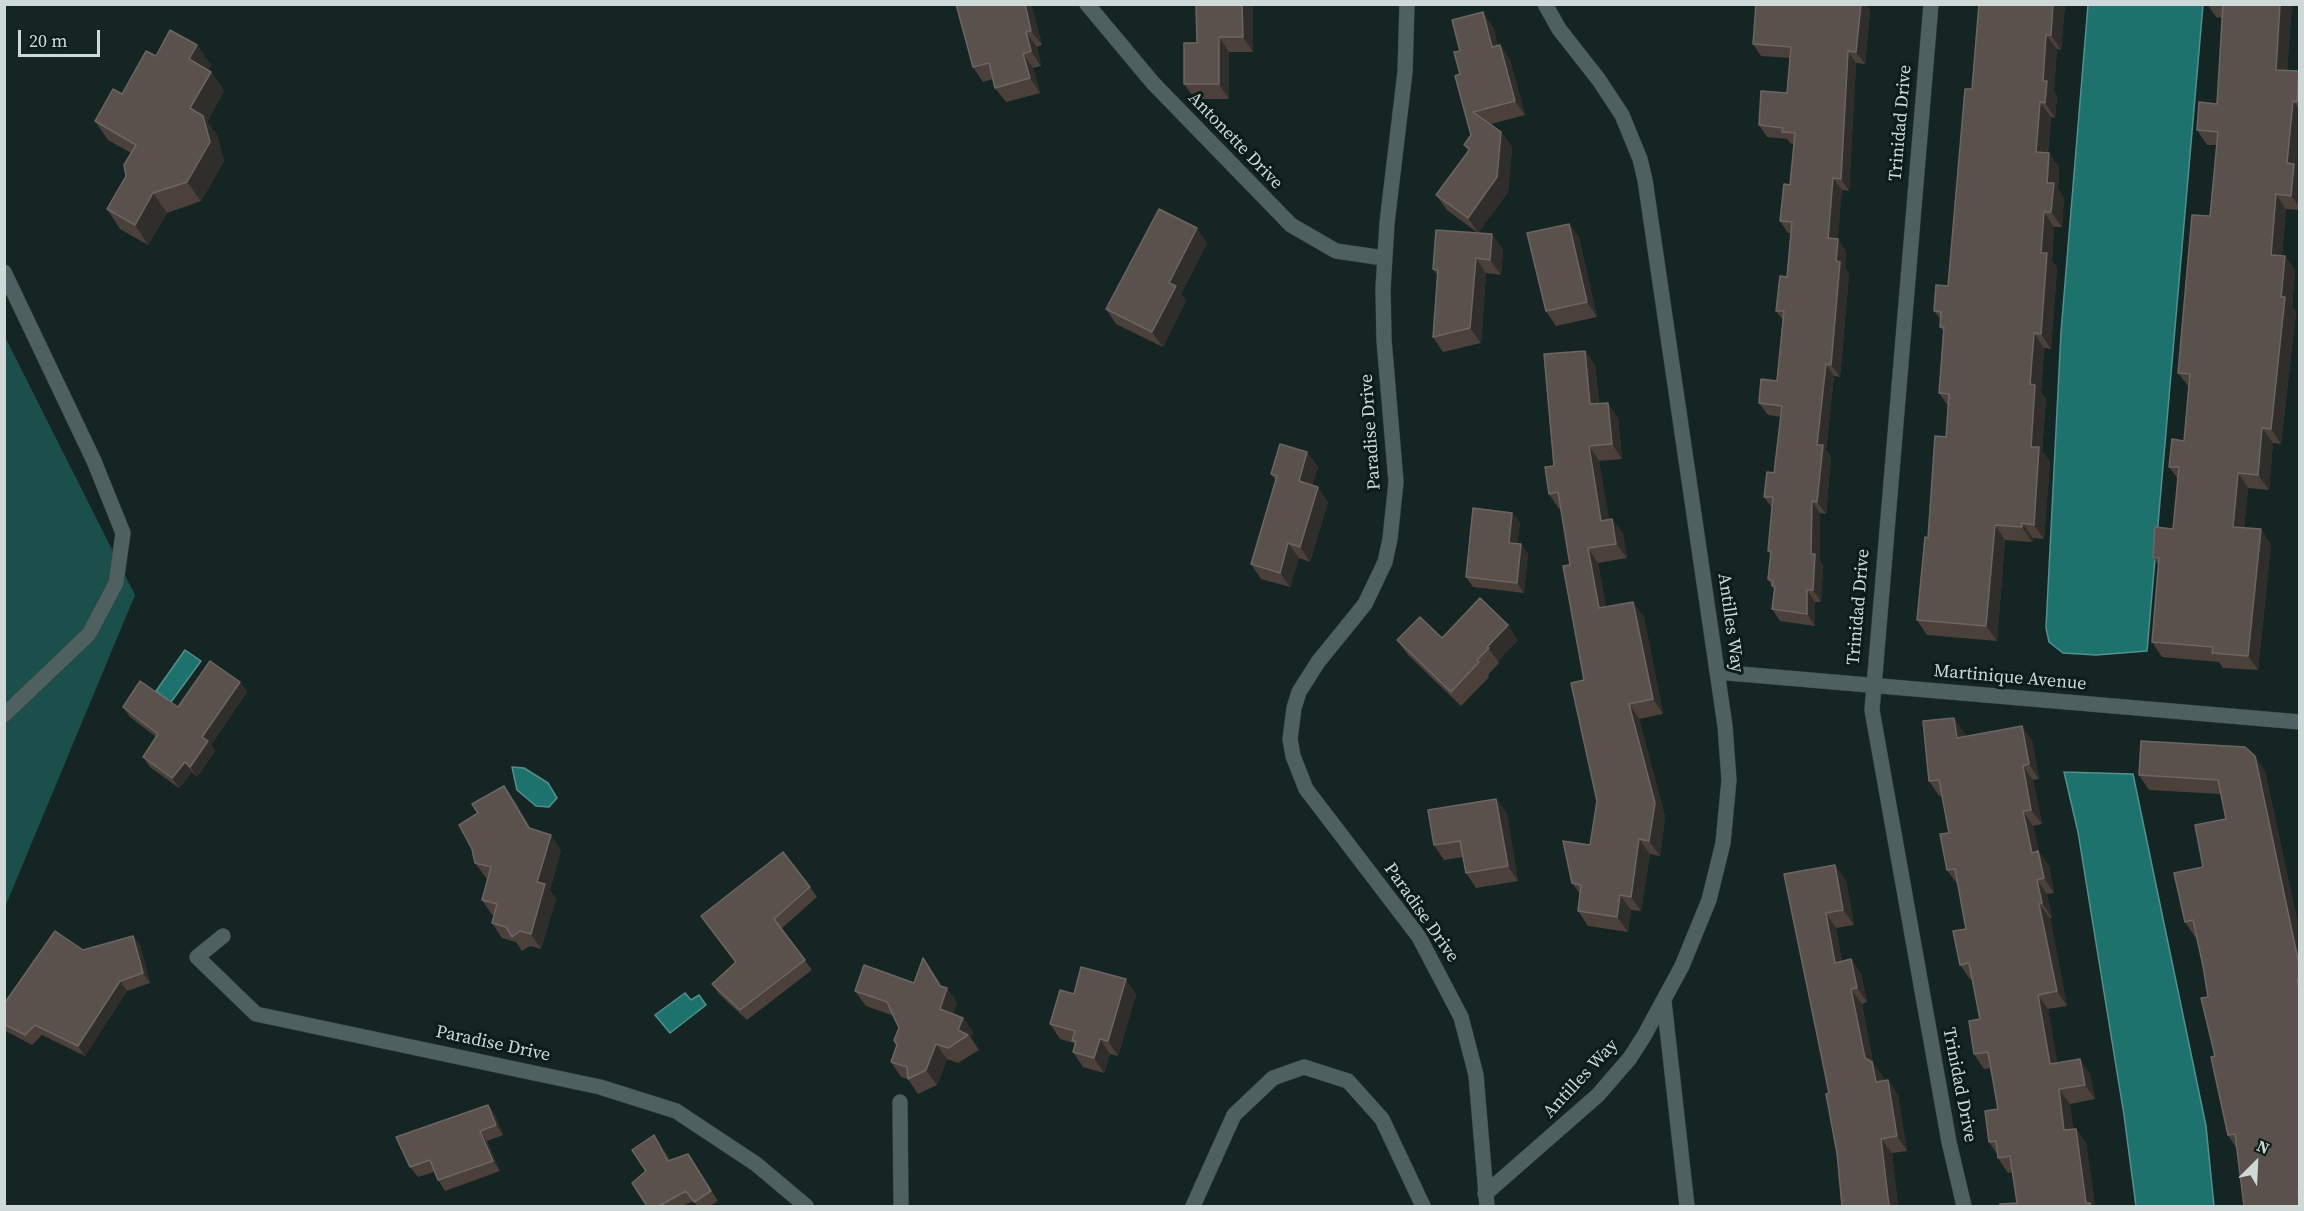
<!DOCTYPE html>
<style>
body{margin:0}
#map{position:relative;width:2304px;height:1211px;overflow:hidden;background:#152524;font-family:"Source Serif 4",serif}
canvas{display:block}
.frame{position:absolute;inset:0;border:6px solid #cfdad8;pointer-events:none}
.north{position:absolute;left:2226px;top:1133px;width:60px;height:60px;-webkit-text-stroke:4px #0b1c1a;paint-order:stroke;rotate:24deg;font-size:16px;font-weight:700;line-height:24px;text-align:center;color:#cfdad8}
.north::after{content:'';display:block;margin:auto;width:21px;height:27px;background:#cfdad8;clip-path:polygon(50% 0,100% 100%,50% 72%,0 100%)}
.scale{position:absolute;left:18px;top:30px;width:82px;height:27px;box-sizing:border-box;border:3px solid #cfdad8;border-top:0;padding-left:8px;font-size:18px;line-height:21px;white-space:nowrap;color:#cfdad8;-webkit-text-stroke:4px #0b1c1a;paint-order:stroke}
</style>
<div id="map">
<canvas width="2304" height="1211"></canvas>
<div class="frame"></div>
<div class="north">N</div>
<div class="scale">20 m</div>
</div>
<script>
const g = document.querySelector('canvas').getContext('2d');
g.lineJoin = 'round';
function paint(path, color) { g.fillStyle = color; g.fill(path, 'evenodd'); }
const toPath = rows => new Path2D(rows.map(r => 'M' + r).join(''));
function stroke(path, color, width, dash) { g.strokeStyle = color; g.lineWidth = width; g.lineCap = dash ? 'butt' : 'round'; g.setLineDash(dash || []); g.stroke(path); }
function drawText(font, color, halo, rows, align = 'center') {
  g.font = font + ' "Source Serif 4",serif'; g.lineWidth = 6; g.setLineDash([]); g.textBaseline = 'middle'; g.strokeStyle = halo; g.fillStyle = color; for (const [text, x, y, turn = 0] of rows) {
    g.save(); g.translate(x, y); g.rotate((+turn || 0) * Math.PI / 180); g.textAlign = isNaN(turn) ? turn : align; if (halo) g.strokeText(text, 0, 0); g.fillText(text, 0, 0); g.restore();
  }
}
paint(toPath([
 [5,337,135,595,5,907]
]), '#1a4f4c');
const water = toPath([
 [2088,5,2203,5,2147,651,2096,655,2063,653,2049,642,2046,628,2061,332,2088,5],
 [185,650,201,661,171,702,156,691,185,650],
 [512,767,524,768,548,783,557,798,549,807,536,806,517,790,512,767],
 [2064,772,2133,774,2206,1126,2214,1206,2136,1206,2124,1115,2078,832,2064,772],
 [685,993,691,1000,699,995,706,1005,670,1033,655,1015,685,993]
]);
paint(water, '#1d726d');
stroke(water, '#52918d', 1.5);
const minor = toPath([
 [1087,4,1153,83,1291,225,1336,251,1384,258],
 [1407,4,1405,72,1387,223,1383,289,1384,340,1396,482,1390,539,1385,562,1365,604,1318,662,1299,692,1294,708,1290,739,1293,756,1306,789,1419,937,1461,1017,1476,1075,1487,1206],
 [1931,4,1872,710,1949,1142,1964,1206],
 [4,272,94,461,123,533,116,583,89,634,4,715],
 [1717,672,2300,722],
 [223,936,197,957,256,1014,600,1087,676,1111,756,1164,806,1206],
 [1664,1001,1687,1206],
 [900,1102,901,1206],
 [1485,1194,1598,1095,1630,1058,1644,1036,1682,966,1709,900,1723,843,1729,780,1725,726,1645,180,1640,159,1622,115,1599,80,1559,29,1545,4],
 [1193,1206,1234,1115,1273,1078,1304,1067,1348,1081,1382,1119,1423,1206]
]);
stroke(minor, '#323f3e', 16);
stroke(minor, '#4e605f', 15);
paint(toPath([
 [1031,4,1042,45,1037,47,1041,66,1033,68,1040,93,1006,102,995,88,993,79,983,82,973,67],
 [1196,4,1253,4,1253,52,1229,52,1229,99,1195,99,1184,84,1197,43],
 [1756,4,1866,4,1870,11,1865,64,1856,63,1849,191,1842,190,1837,239,1846,251,1845,268,1849,274,1840,377,1834,376,1826,450,1831,457,1826,514,1820,513,1820,561,1823,566,1821,602,1815,602,1815,626,1780,621,1772,609,1774,590,1768,579,1771,555,1768,551,1772,508,1764,497,1774,473,1781,417,1768,415,1759,403,1777,381,1783,320,1776,311,1787,277,1791,233,1788,233,1780,221,1790,185,1794,144,1790,143,1787,139,1767,137,1759,125,1787,93,1790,58,1761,56,1753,44],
 [2065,4,2061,50,2057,49,2054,91,2057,96,2055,118,2051,117,2048,153,2049,153,2059,168,2058,189,2064,198,2062,227,2054,227,2052,261,2057,268,2051,349,2044,348,2041,392,2046,399,2042,451,2050,462,2044,539,2033,538,2032,542,2005,540,1997,641,1927,635,1917,620,1928,538,1946,437,1948,406,1939,393,1943,331,1940,327,1941,320,1934,311,1948,286,1972,89],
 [2207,4,2292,4,2287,70,2299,71,2300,72,2300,157,2298,170,2300,171,2300,210,2286,209,2282,256,2285,256,2295,271,2292,307,2296,312,2281,444,2273,443,2269,490,2248,488,2244,528,2271,544,2258,670,2223,668,2219,662,2162,657,2152,642,2159,565,2153,557,2173,529,2178,479,2169,467,2184,441,2189,387,2178,373,2210,216,2217,145,2207,145,2197,130,2217,104,2223,18,2216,17],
 [1493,27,1498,46,1500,45,1510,60,1525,115,1491,124,1501,132,1512,147,1508,192,1478,233,1447,210,1436,195,1468,151,1464,145,1471,135,1460,51],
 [197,45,211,65,208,70,211,72,224,91,207,122,217,135,224,161,201,201,167,213,148,245,120,229,107,209,126,176,131,153,108,140,95,121,122,94,156,56],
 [1569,224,1579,238,1597,317,1556,326,1546,311],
 [1207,243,1181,294,1186,301,1163,347,1116,324,1106,309],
 [1503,249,1501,275,1486,273,1481,343,1443,352,1433,337,1437,275,1433,269],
 [1585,351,1595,365,1599,403,1618,417,1622,459,1599,461,1609,520,1612,519,1623,534,1627,558,1598,563,1606,607,1644,617,1663,714,1639,719,1665,817,1660,856,1650,854,1641,911,1631,910,1628,932,1588,926,1578,911,1580,894,1572,883,1590,845,1597,801,1584,680,1570,565,1561,508,1559,509,1549,494,1554,466],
 [1307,452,1318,467,1312,485,1328,502,1310,562,1299,558,1290,587,1261,579,1251,564,1276,481,1271,474],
 [1512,513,1520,523,1517,544,1521,544,1528,554,1524,593,1473,587,1466,577],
 [1442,638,1518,640,1498,661,1499,663,1488,675,1489,677,1461,706,1408,655,1397,640],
 [240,682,247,692,211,745,215,751,197,777,192,772,179,788,150,767,143,757,156,737,130,717,123,707,178,707],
 [2022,726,2032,741,2039,779,2033,780,2042,824,2033,826,2039,852,2049,866,2054,893,2047,894,2052,918,2050,918,2067,1006,2048,1009,2057,1063,2080,1059,2090,1074,2095,1099,2070,1104,2073,1129,2076,1129,2086,1143,2095,1206,2000,1206,2017,1203,2012,1172,2008,1173,1998,1158,1997,1154,1989,1142,1998,1109,1990,1068,1984,1069,1974,1054,1980,1019,1972,979,1970,979,1960,965,1966,929,1958,885,1947,870,1949,833,1942,795,1939,796,1929,781,1965,733,1965,737],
 [2265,771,2300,934,2300,1206,2237,1149,2228,1135,2215,1056,2208,997,2203,966,2196,937,2195,937,2185,922,2203,867,2226,819,2221,794,2149,790,2139,775],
 [1496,799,1507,814,1518,881,1476,888,1466,873,1463,857,1444,860,1434,845],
 [514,800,531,829,561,850,550,890,556,899,541,949,530,946,522,951,516,942,502,938,492,923,494,915,492,915,482,900,488,879,486,878,475,863],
 [1784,874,1846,880,1854,925,1836,928,1842,961,1851,959,1861,974,1867,1002,1862,1004,1873,1063,1883,1077,1884,1081,1898,1095,1907,1151,1892,1153,1898,1206,1842,1206,1837,1153,1829,1093],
 [810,887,817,897,781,929,812,970,747,1020,719,994,712,984,735,962,708,926],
 [133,936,140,946,150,983,127,991,85,1056,42,1035,32,1045,4,1030,4,1004,83,950],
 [923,958,942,986,947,988,957,1003,953,1014,963,1018,973,1032,971,1038,979,1050,958,1063,947,1059,937,1085,918,1094,908,1079,901,1077,891,1062,897,1045,899,1028,894,1016,866,1006,855,991,914,983],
 [1074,994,1136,994,1118,1056,1110,1054,1104,1073,1083,1067,1073,1052,1075,1045,1074,1043,1060,1039,1050,1024],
 [488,1105,495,1115,503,1135,487,1141,500,1171,445,1191,438,1180,434,1172,418,1177,410,1167],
 [654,1135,661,1145,670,1160,688,1154,718,1201,710,1206,697,1206,693,1201,683,1206,647,1206,646,1171]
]), '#4c403b');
paint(toPath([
 [1025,4,1031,4,1042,45,1031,31],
 [1242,4,1253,4,1253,52,1243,37],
 [1858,4,1866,4,1870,11,1865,64,1856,52],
 [2053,4,2065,4,2061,50,2051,35],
 [2280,4,2292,4,2286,84,2276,70],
 [1483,12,1493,27,1502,62,1492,47],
 [1026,32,1037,47,1041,66,1031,51],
 [2046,35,2057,49,2054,91,2057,96,2055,118,2045,103,2043,81],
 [1219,37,1229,52,1229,99,1219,84],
 [197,45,211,65,203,78,189,59],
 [1500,45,1510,60,1525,115,1515,101],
 [1848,51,1856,63,1849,191,1841,179],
 [1023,54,1033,68,1040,93,1030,78],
 [2299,71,2300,72,2300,106,2297,102],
 [211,72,224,91,207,122,217,135,224,161,201,201,187,182,190,108],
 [2293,101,2300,111,2300,157,2298,170,2300,171,2300,207,2291,196,2287,163],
 [2040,102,2051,117,2046,167,2036,152],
 [1501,132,1512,147,1508,192,1478,233,1468,218],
 [2049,153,2059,168,2058,189,2064,198,2062,227,2051,212,2047,183],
 [1833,178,1842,190,1837,250,1828,238],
 [153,193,167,213,148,245,135,225],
 [2276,194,2286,209,2281,269,2271,255],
 [2044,212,2054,227,2052,261,2057,268,2051,349,2041,334,2041,253],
 [1569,224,1579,238,1597,317,1587,302],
 [1197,228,1207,243,1181,294,1186,301,1163,347,1152,332,1169,283],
 [1492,234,1503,249,1501,275,1490,260],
 [1838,239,1846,251,1845,268,1849,274,1840,377,1831,365,1836,261],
 [2285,256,2295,271,2292,307,2296,312,2281,444,2271,429],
 [1476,258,1486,273,1481,343,1470,328],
 [2034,333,2044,348,2041,392,2046,399,2042,451,2050,462,2044,539,2034,525,2031,447,2030,384],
 [1585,351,1595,365,1600,419,1590,404],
 [1826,364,1834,376,1826,450,1831,457,1826,514,1817,502,1817,445],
 [1608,403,1618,417,1622,459,1612,444],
 [2262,428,2273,443,2269,490,2258,475],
 [1589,446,1599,461,1612,536,1601,521],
 [1307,452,1318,467,1309,496,1299,481],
 [2238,473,2248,488,2243,542,2233,527],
 [1318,487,1328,502,1310,562,1300,547],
 [1812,501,1820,513,1820,561,1823,566,1821,602,1813,590,1811,554],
 [1512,513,1520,523,1516,553,1509,543],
 [1612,519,1623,534,1627,558,1616,544],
 [2022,523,2033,538,2032,542,2022,527],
 [1995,525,2005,540,1997,641,1986,626],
 [2261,529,2271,544,2258,670,2248,656],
 [1288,543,1299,558,1290,587,1280,573],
 [1521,544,1528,554,1524,593,1517,583],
 [1588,548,1598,563,1609,623,1599,608],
 [1807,590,1815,602,1815,626,1807,614],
 [1633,602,1644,617,1663,714,1653,699],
 [1508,625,1518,640,1498,661,1487,647],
 [240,682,247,692,211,745,215,751,197,777,190,767,202,737],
 [1629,704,1639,719,1665,817,1660,856,1649,841],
 [1954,718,1965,733,1967,753,1957,738],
 [2022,726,2032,741,2039,779,2029,764],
 [2255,756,2265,771,2300,934,2300,969],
 [185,762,192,772,179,788,172,778],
 [2023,766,2033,780,2042,824,2031,810],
 [504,786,514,800,539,843,529,828],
 [1496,799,1507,814,1518,881,1508,866],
 [2023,811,2033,826,2039,852,2049,866,2054,893,2044,878,2032,853],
 [551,835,561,850,550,890,556,899,541,949,531,934,537,882],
 [1639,839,1650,854,1641,911,1631,897],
 [1835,865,1846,880,1854,925,1843,910],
 [2037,880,2047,894,2052,918,2042,903],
 [1620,895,1631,910,1628,932,1617,917],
 [2039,904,2050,918,2067,1006,2057,991],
 [1826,913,1836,928,1845,977,1835,963],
 [133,936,140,946,150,983,143,973],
 [923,958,946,992,947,988,957,1003,950,1024,940,1009],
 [1851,959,1861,974,1867,1002,1857,988],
 [1126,979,1136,994,1118,1056,1108,1041],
 [120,981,127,991,85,1056,78,1046],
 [1851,989,1862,1004,1873,1063,1883,1077,1887,1097,1876,1082,1865,1058],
 [2038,995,2048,1009,2060,1078,2050,1064],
 [963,1018,973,1032,971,1038,968,1035,958,1030],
 [1100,1039,1110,1054,1104,1073,1094,1058],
 [936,1044,947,1059,937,1085,926,1070],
 [2080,1059,2090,1074,2095,1099,2085,1085],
 [1888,1080,1898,1095,1907,1151,1897,1136],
 [2059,1089,2070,1104,2075,1145,2064,1130],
 [488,1105,495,1115,503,1135,496,1125],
 [2076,1129,2086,1143,2095,1206,2089,1206,2086,1203],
 [480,1131,487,1141,500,1171,493,1161],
 [654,1135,661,1145,675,1171,668,1161],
 [1881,1139,1892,1153,1898,1206,1889,1206],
 [688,1154,695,1164,718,1201,711,1191]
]), '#302e2b');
const building = toPath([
 [956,4,1025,4,1031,31,1026,32,1031,51,1023,54,1030,78,995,88,989,63,973,67,956,4],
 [1196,4,1242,4,1243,37,1219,37,1219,84,1184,84,1184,43,1197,43,1196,4],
 [1756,4,1861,4,1856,52,1848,51,1841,179,1833,178,1828,238,1838,239,1836,261,1840,262,1831,365,1826,364,1817,445,1823,445,1817,502,1812,501,1811,554,1815,554,1813,590,1807,590,1807,614,1772,609,1775,586,1772,586,1773,581,1768,579,1771,551,1768,551,1773,497,1764,497,1767,472,1774,473,1782,406,1759,403,1761,379,1777,381,1784,311,1776,311,1780,276,1787,277,1792,222,1780,221,1784,184,1790,185,1795,133,1782,132,1783,128,1759,125,1761,91,1787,93,1791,47,1753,44,1756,4],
 [1979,4,2053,4,2051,35,2046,35,2043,81,2047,81,2045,103,2040,102,2036,152,2049,153,2047,183,2054,183,2051,212,2044,212,2041,253,2047,253,2041,334,2034,333,2030,384,2035,385,2031,447,2039,447,2034,525,2022,523,2022,527,1995,525,1986,626,1917,620,1925,537,1928,538,1935,436,1946,437,1949,394,1939,393,1944,327,1940,327,1941,312,1934,311,1936,285,1948,286,1965,89,1972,89,1979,4],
 [2223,4,2280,4,2276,70,2299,71,2297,102,2293,101,2287,163,2294,164,2291,196,2276,194,2271,255,2285,256,2281,297,2285,297,2271,429,2262,428,2258,475,2238,473,2233,527,2261,529,2248,656,2212,653,2213,647,2152,642,2159,558,2153,557,2155,527,2173,529,2179,467,2169,467,2172,439,2184,441,2190,374,2178,373,2192,215,2210,216,2218,132,2197,130,2199,102,2217,104,2223,4],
 [1483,12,1492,47,1500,45,1515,101,1473,112,1501,132,1497,177,1468,218,1436,195,1470,149,1464,145,1471,135,1455,76,1460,74,1454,52,1460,51,1452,20,1483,12],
 [170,30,197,45,189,59,211,72,190,108,203,116,210,142,187,182,153,193,135,225,107,209,126,176,124,165,136,145,95,121,113,89,122,94,146,51,156,56,170,30],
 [1159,209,1197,228,1169,283,1176,286,1152,332,1106,309,1159,209],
 [1569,224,1587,302,1546,311,1527,233,1569,224],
 [1436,230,1492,234,1490,260,1476,258,1470,328,1433,337,1438,270,1433,269,1436,230],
 [1585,351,1590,404,1608,403,1612,444,1589,446,1601,521,1612,519,1616,544,1588,548,1599,608,1633,602,1653,699,1629,704,1655,803,1649,841,1639,839,1631,897,1620,895,1617,917,1578,911,1581,885,1572,883,1563,841,1590,845,1597,801,1571,683,1584,680,1563,566,1570,565,1558,492,1549,494,1545,467,1554,466,1544,354,1585,351],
 [1280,444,1307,452,1299,481,1318,487,1300,547,1288,543,1280,573,1251,564,1277,476,1271,474,1280,444],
 [1473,508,1512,513,1509,543,1521,544,1517,583,1466,577,1473,508],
 [1480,598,1508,625,1487,647,1489,648,1477,660,1479,662,1451,692,1397,640,1420,617,1442,638,1480,598],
 [210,661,240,682,202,737,208,741,190,767,185,762,172,778,143,757,158,734,123,707,140,681,178,707,210,661],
 [1954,718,1957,738,2022,726,2029,764,2023,766,2031,810,2023,811,2032,853,2038,851,2044,878,2037,880,2042,903,2039,904,2057,991,2038,995,2050,1064,2080,1059,2085,1085,2059,1089,2064,1130,2076,1129,2086,1203,2090,1203,2091,1206,2000,1206,2000,1204,2017,1203,2010,1156,1998,1158,1996,1141,1989,1142,1985,1111,1998,1109,1988,1052,1974,1054,1969,1021,1980,1019,1969,963,1960,965,1953,931,1966,929,1955,869,1947,870,1940,834,1949,833,1939,780,1929,781,1923,721,1954,718],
 [2141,741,2245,747,2255,756,2300,969,2300,979,2297,980,2300,992,2300,1189,2298,1191,2300,1206,2244,1206,2235,1134,2228,1135,2211,1057,2215,1056,2201,998,2208,997,2203,966,2193,920,2185,922,2174,873,2203,867,2195,825,2226,819,2218,780,2139,775,2141,741],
 [504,786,529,828,551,835,537,882,545,884,531,934,520,931,512,937,506,927,492,923,497,904,482,900,491,867,475,863,472,849,459,825,478,813,472,804,504,786],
 [1496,799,1508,866,1466,873,1460,841,1434,845,1428,810,1496,799],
 [783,852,810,887,774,919,805,960,740,1010,712,984,736,962,701,916,783,852],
 [1835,865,1843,910,1826,913,1835,963,1851,959,1857,988,1851,989,1865,1058,1872,1062,1876,1082,1888,1080,1897,1136,1881,1139,1889,1206,1842,1206,1837,1153,1826,1094,1829,1093,1784,874,1835,865],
 [55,931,83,950,133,936,143,973,120,981,78,1046,35,1025,25,1035,4,1024,4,1004,55,931],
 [923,958,940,986,947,988,940,1009,963,1018,958,1030,968,1035,948,1048,936,1044,926,1070,908,1079,907,1067,891,1062,897,1045,894,1040,899,1028,887,1002,855,991,864,965,914,983,923,958],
 [1081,967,1126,979,1108,1041,1100,1039,1094,1058,1073,1052,1076,1041,1072,1041,1075,1031,1050,1024,1060,990,1074,994,1081,967],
 [488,1105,496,1125,480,1131,493,1161,438,1180,430,1160,410,1167,396,1137,488,1105],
 [654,1135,668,1161,688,1154,711,1191,694,1202,686,1191,659,1206,647,1206,632,1183,646,1171,632,1150,654,1135]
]);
paint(building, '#5a504c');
stroke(building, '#6c6662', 1.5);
drawText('18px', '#cfdad8', '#0b1c1a', [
 ["Trinidad Drive",1901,123,-85],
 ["Antonette Drive",1235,141,46],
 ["Paradise Drive",1371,432,-94],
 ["Trinidad Drive",1859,607,-85],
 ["Antilles Way",1730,623,82],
 ["Martinique Avenue",2010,678,5],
 ["Paradise Drive",1421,913,55],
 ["Paradise Drive",493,1044,12],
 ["Antilles Way",1581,1079,-47],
 ["Trinidad Drive",1959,1085,79]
]);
</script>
